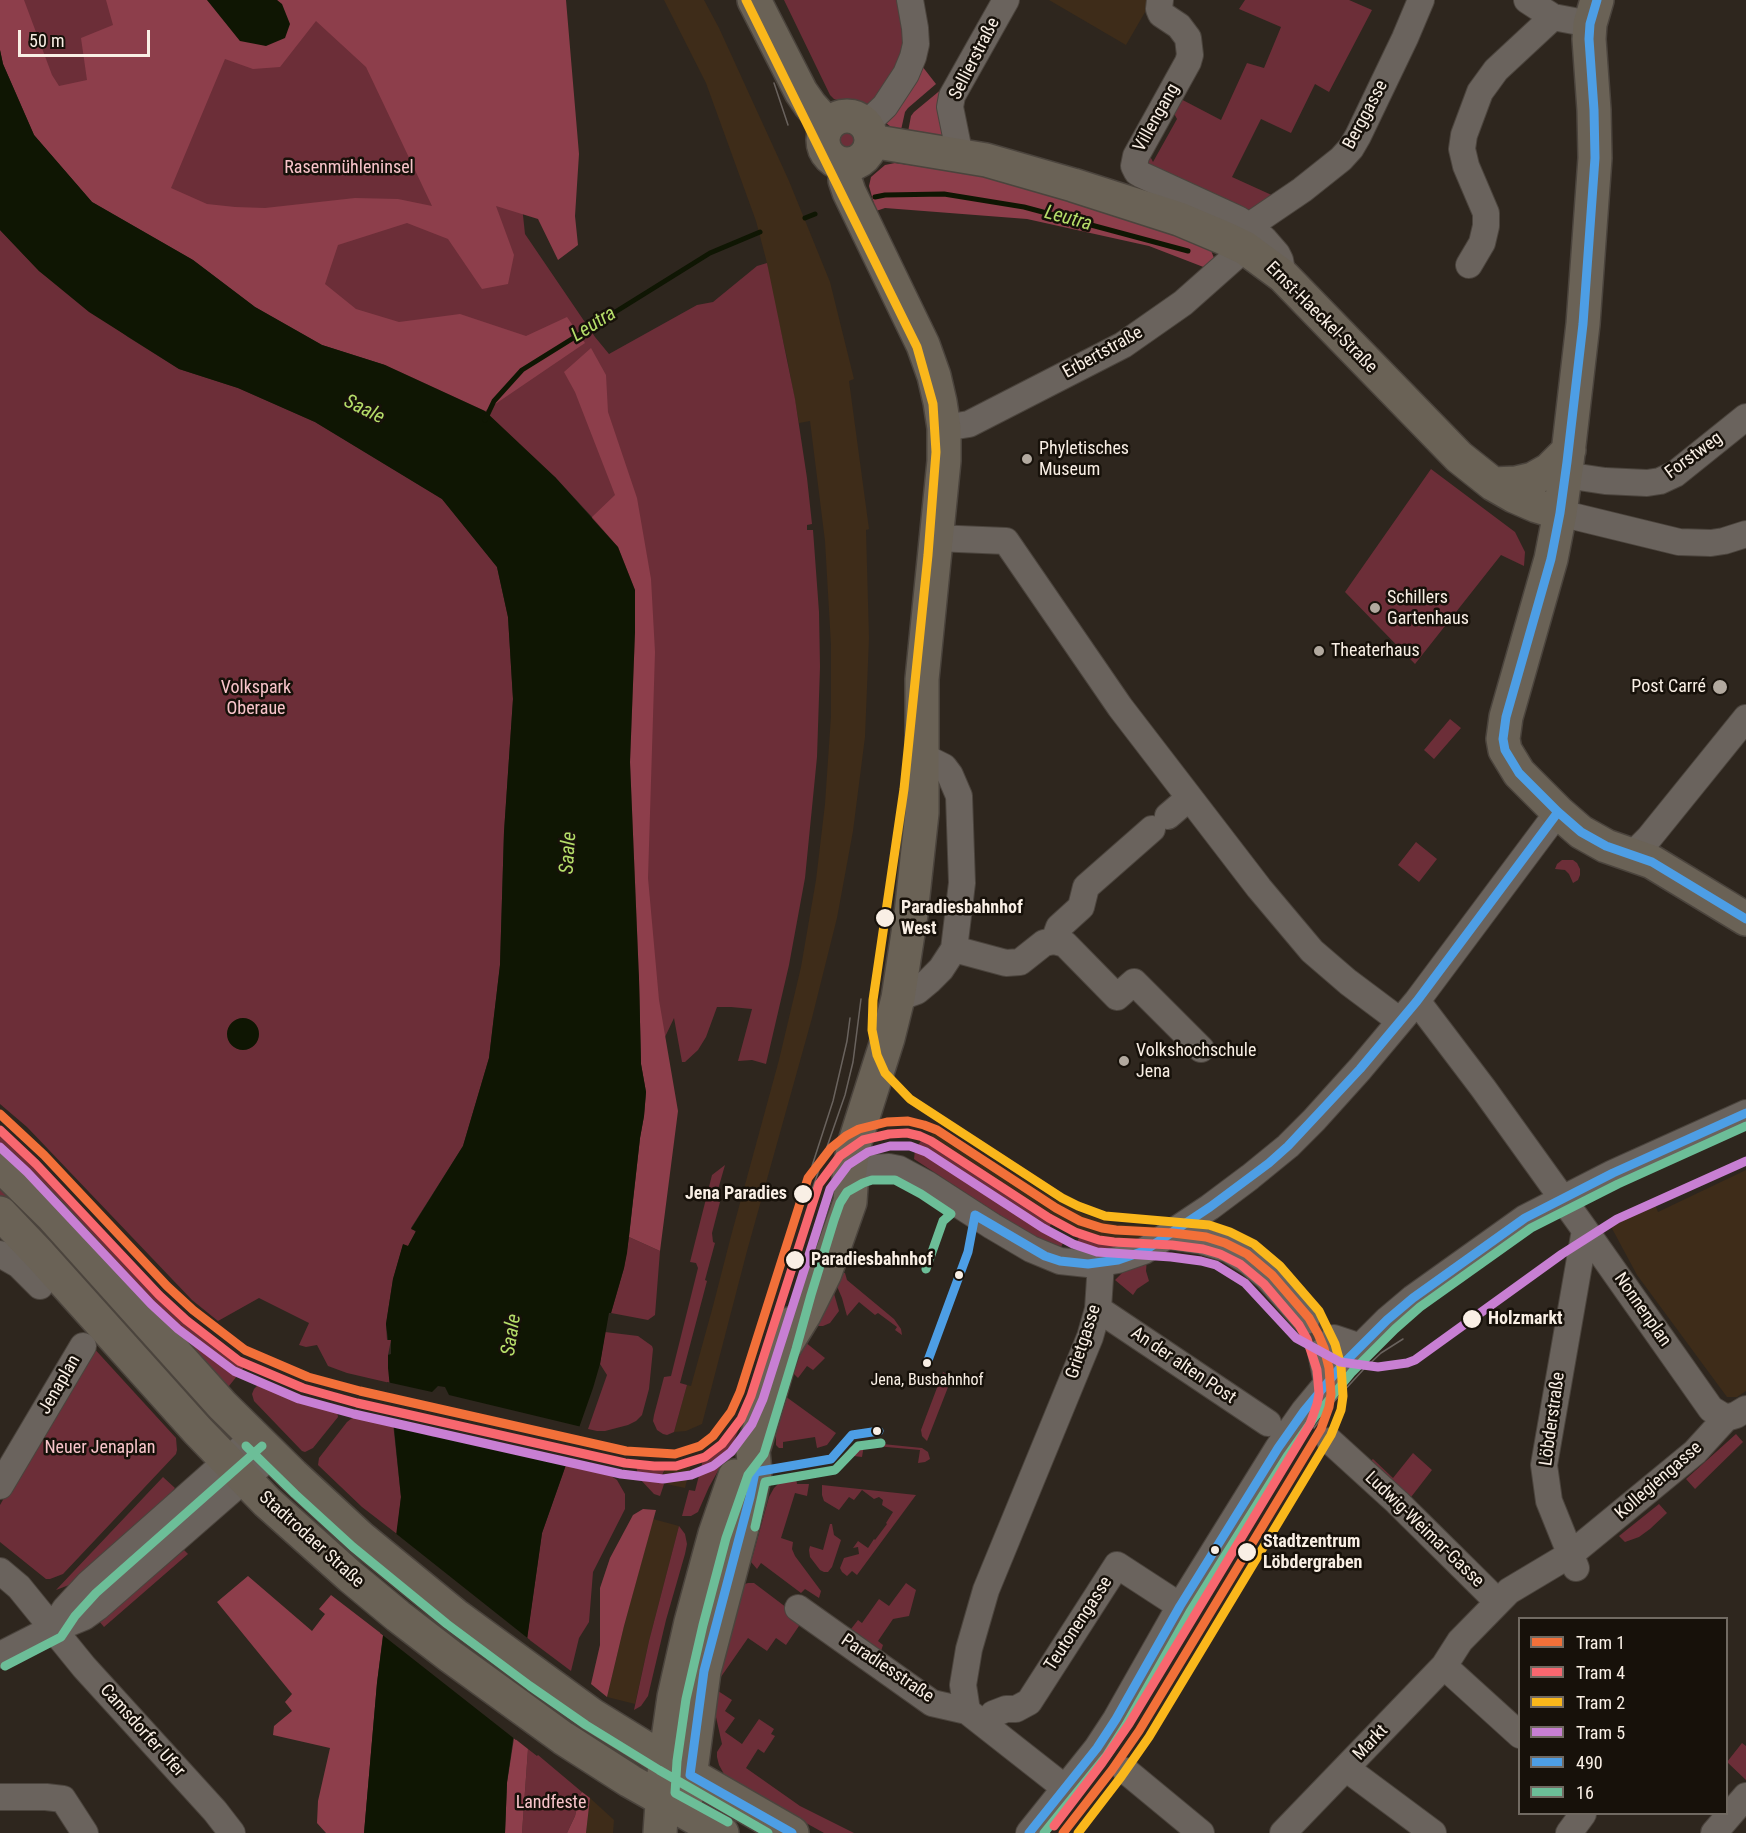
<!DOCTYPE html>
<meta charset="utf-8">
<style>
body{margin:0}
#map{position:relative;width:1746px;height:1833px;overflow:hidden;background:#2e261e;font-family:"Roboto Condensed",sans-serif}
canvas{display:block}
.legend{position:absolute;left:1518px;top:1617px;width:210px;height:198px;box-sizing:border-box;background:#17110a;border:2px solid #716a62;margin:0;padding:8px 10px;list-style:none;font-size:18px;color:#f9efe5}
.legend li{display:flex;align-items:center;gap:12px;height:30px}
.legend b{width:30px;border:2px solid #716a62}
.scale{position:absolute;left:18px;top:30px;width:132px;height:27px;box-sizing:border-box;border:3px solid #f9efe5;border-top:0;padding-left:8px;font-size:18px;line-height:21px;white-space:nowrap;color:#f9efe5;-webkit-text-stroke:4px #17110a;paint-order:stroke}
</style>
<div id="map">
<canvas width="1746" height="1833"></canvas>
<ul class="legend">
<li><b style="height:8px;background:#f27039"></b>Tram 1</li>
<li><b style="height:8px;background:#f8676f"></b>Tram 4</li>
<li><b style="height:8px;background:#fab71b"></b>Tram 2</li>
<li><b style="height:8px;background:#c87fd3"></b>Tram 5</li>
<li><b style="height:8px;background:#4d9ee5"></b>490</li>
<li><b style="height:8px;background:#6cbe98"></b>16</li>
</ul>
<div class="scale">50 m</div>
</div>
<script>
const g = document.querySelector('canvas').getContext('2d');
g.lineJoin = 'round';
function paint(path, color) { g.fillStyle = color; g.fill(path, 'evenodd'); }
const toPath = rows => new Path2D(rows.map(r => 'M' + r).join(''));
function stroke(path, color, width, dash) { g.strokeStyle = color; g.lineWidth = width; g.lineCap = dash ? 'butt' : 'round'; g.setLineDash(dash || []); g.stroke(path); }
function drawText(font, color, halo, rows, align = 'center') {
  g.font = font + ' "Roboto Condensed",sans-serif'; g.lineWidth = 5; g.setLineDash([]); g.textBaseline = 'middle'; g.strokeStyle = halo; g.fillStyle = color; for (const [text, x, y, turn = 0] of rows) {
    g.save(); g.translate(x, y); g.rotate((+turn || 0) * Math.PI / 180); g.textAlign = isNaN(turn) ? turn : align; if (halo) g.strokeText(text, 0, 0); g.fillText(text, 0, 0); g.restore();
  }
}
paint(toPath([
 [664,0,704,0,719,28,789,181,830,282,854,379,849,381,869,529,866,530,869,638,865,737,853,831,837,918,812,1018,747,1251,702,1424,686,1431,674,1432,687,1385,691,1386,713,1306,731,1236,779,1060,801,967,816,880,825,804,831,716,831,645,825,541,810,421,799,423,787,358,771,290,767,263,756,221,706,83],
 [1049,0,1152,0,1126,45],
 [936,1125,1054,1199,1083,1214,1115,1224,1166,1227,1136,1246,1097,1240,1075,1231,1053,1220,928,1142],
 [1746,1170,1746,1391,1737,1397,1727,1397,1637,1275,1608,1221,1654,1202,1658,1212],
 [691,1464,685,1488,657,1482,659,1475,663,1475,665,1469,675,1468],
 [653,1519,679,1526,649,1641,635,1704,607,1697,624,1626],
 [590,1798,614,1820,613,1833,586,1833]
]), '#3e2c19');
paint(toPath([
 [0,0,500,0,525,234,595,337,609,354,697,305,713,302,757,266,767,263,795,399,807,478,812,524,807,525,807,530,813,530,819,612,820,667,817,757,805,878,789,965,766,1064,752,1060,738,1061,752,1009,731,1007,717,1007,706,1037,698,1050,685,1062,682,1062,674,1018,665,1037,639,979,592,517,555,477,385,365,0,50],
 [784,0,900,0,909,41,873,109,858,102,840,101,834,99,830,95],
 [1245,0,1349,0,1372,10,1329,92,1315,84,1291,133,1261,119,1232,177,1276,197,1251,214,1144,171,1146,148,1153,162,1177,119,1170,106,1175,96,1221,120,1247,63,1264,68,1281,27,1239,9],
 '837 140a10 10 0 1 1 20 0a10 10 0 1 1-20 0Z',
 [0,230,39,271,128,337,179,369,238,388,315,422,442,499,497,567,508,617,513,699,504,832,500,965,489,1058,463,1146,411,1228,416,1232,408,1246,403,1245,393,1279,386,1324,387,1340,391,1340,388,1355,390,1383,347,1373,328,1366,317,1345,306,1347,299,1345,309,1323,259,1298,218,1321,192,1300,27,1127,0,1104],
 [1431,469,1515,532,1525,552,1524,566,1501,555,1415,664,1345,592],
 [1450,719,1461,728,1434,759,1424,750],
 [1416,842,1437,859,1419,882,1398,865],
 [1562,860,1573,860,1577,863,1580,869,1580,875,1578,880,1573,883,1569,874,1565,870,1555,869,1557,864],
 [0,1135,65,1197,120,1255,159,1300,179,1319,228,1357,245,1366,225,1391,0,1150],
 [922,1139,1053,1220,1047,1232,1064,1241,1061,1247,1033,1237,914,1159,915,1150],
 [725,1165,715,1200,720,1202,712,1233,713,1242,715,1243,705,1280,707,1281,680,1383,687,1385,674,1432,667,1435,663,1434,657,1430,653,1421,654,1415,664,1377,671,1376,698,1268,696,1263,690,1262,712,1175],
 [0,1181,206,1407,197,1416,0,1200],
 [1227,1231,1256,1247,1292,1277,1296,1286,1293,1290,1221,1236],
 [1081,1233,1097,1240,1124,1244,1124,1250,1072,1253],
 [629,1237,660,1251,655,1315,648,1320,611,1313,624,1268],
 [1147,1259,1146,1271,1149,1281,1137,1289,1133,1295,1115,1280,1125,1270],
 [842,1273,845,1273,847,1280,894,1319,901,1329,902,1335,895,1330,897,1327,878,1313,875,1315,859,1302,847,1316,842,1298,836,1284],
 [833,1290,839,1311,830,1323,823,1326,811,1326],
 [605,1332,638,1336,652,1346,653,1349,649,1389,642,1415,636,1421,628,1425,605,1431,597,1431,588,1429,607,1375,600,1364],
 [805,1342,825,1358,813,1370,807,1366,798,1378,793,1373],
 [91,1345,176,1438,177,1450,176,1454,63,1574,50,1579,46,1579,0,1542,0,1505],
 [943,1372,952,1377,927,1441,922,1436,921,1430],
 [258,1385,262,1385,294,1397,337,1410,338,1417,313,1448,305,1452,302,1451,254,1401,252,1394,254,1389],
 [785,1396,836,1433,827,1445,817,1448,815,1437,783,1442,783,1448,779,1448,776,1445,776,1430],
 [356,1415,393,1423,401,1497,397,1534,362,1507,318,1465,319,1458,347,1422],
 [739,1428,733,1444,709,1487,698,1512,691,1516,682,1516,689,1490,695,1491,703,1460,715,1454,729,1441],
 [1736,1434,1743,1442,1695,1489,1686,1479],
 [863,1442,922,1448,928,1452,930,1459,925,1462,918,1463,920,1450,864,1445,862,1457,845,1455,850,1447],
 [1413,1453,1432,1470,1408,1501,1368,1463,1373,1459,1393,1478],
 [567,1462,604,1471,617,1480,625,1494,625,1509,593,1572,589,1622,579,1638,571,1671,527,1638,542,1533],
 [636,1466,665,1469,662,1475,659,1475,657,1481,664,1484,660,1496,654,1494,639,1478],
 [163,1477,175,1488,160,1506,69,1585,56,1590],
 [796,1478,797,1484,809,1484,807,1496,795,1493,781,1538,793,1542,792,1549,795,1556,821,1591,819,1598,805,1589,801,1593,761,1563,757,1569,751,1562,769,1497,774,1488,780,1482],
 [822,1485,916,1495,857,1575,852,1571,847,1576,842,1572,840,1568,844,1558,859,1554,858,1547,853,1548,858,1541,868,1548,874,1539,875,1540,887,1524,886,1523,893,1512,882,1505,883,1500,879,1497,874,1499,862,1490,854,1500,849,1497,839,1510,824,1501,822,1495],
 [1659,1504,1667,1513,1650,1529,1639,1537,1625,1542,1619,1536],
 [830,1524,832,1524,834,1535,841,1540,832,1567,828,1572,824,1572,820,1570,810,1557,809,1550,810,1546,823,1550],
 [679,1526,685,1534,687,1544,685,1554,666,1620,648,1696,641,1706,634,1710,649,1641],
 [184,1550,188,1554,104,1627,99,1621],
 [748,1583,754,1583,803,1620,786,1645,776,1638,767,1651,748,1638,716,1684,742,1585],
 [906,1583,916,1590,909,1616,893,1619,878,1641,883,1645,881,1651,851,1629,858,1620,862,1623,879,1599,889,1606],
 [715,1689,732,1700,725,1711,735,1718,725,1732,742,1744,759,1719,774,1729,771,1734,775,1736,764,1753,758,1749,746,1768,800,1806,854,1833,824,1833,743,1788,724,1774,719,1765,717,1757,717,1752,722,1744,714,1708],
 [1742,1743,1746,1746,1746,1780,1727,1762],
 [528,1749,537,1756,538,1755,582,1792,580,1795,575,1816,567,1833,522,1833]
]), '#6c2e38');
paint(toPath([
 [0,0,24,0,52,75,59,86,87,80,81,38,113,25,106,0,207,0,240,41,282,5,277,0,566,0,579,154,575,216,578,245,558,260,538,219,496,206,514,255,508,284,482,289,448,239,407,223,338,245,325,284,356,309,399,322,460,314,526,336,567,317,585,343,485,411,385,365,322,345,255,307,193,260,92,202,34,135,3,64,0,50],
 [316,21,366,67,432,206,398,199,355,198,265,208,235,207,207,204,171,188,225,59,253,69,280,67],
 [922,66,936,84,908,108,905,112,901,130,891,127,886,123],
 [943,88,946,138,907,137,911,116,914,112],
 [895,163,983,175,1130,218,1210,248,1214,258,1206,268,1149,246,1027,219,885,208,876,211,869,186,871,177,885,165],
 [591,348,606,375,608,412,637,498,651,579,655,652,648,878,659,1000,678,1111,660,1251,629,1237,640,1138,644,1116,646,1092,641,1064,639,979,630,762,635,632,635,590,618,547,592,517,615,495,575,392,564,372],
 [643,1509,656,1510,624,1626,607,1697,591,1684,600,1645,600,1588,610,1558,633,1515],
 [248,1576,312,1631,325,1614,319,1609,331,1595,383,1635,377,1683,364,1833,326,1833,317,1823,318,1801,330,1748,273,1735,274,1726,292,1711,285,1702,292,1694,217,1602],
 [514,1738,528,1749,522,1833,505,1833,507,1783],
 [582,1792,590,1798,586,1833,567,1833,575,1816,580,1795]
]), '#8d3e4b');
paint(toPath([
 [207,0,277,0,282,4,290,24,285,38,266,46,240,41],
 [0,50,3,64,34,135,92,202,193,260,255,307,322,345,385,365,485,411,555,477,618,547,635,590,635,632,630,762,639,979,641,1064,646,1092,644,1116,640,1138,627,1253,624,1268,611,1313,609,1313,600,1364,593,1388,542,1533,507,1782,505,1833,364,1833,377,1683,401,1497,388,1368,388,1355,391,1354,391,1340,388,1340,386,1324,393,1279,403,1244,408,1246,416,1231,411,1229,463,1146,489,1058,500,965,504,832,513,699,508,617,497,567,442,499,315,422,238,388,179,369,89,312,39,271,0,230],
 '227 1034a16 16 0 1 1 32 0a16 16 0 1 1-32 0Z'
]), '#0f1603');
paint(toPath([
 [387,1382,432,1392,438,1386,445,1387,449,1395,582,1427,570,1463,439,1432,434,1437,426,1435,423,1428,390,1422],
 [394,1532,530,1640,516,1740,380,1633]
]), '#2e261e');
stroke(toPath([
 [875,197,885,195,944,194,1024,207,1188,251],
 [805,218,815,214],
 [485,420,494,401,522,370,710,253,760,232]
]), '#0f1603', 5);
stroke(toPath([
 [1306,1321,1321,1352]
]), '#4c443c', 26, [26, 13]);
const minor = toPath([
 [1160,0,1159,9,1161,14,1179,26,1188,38,1190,55,1188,62,1136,156,1134,166,1137,172,1142,175,1238,219,1249,226,1264,239,1277,254,1280,260,1283,276],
 [1527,0,1553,17,1590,24],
 [866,124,885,106,906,74,913,57,916,44,915,28,910,0],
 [960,156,950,107,952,96,1006,0],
 [1249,226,1302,190,1341,159,1351,148,1358,136,1405,38,1421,0],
 [1469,265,1482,243,1486,226,1486,213,1466,166,1462,149,1464,135,1480,92,1496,70,1553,17],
 [944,428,969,424,1123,345,1183,303,1245,248],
 [1565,475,1605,481,1647,483,1660,481,1675,474,1746,417],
 [1560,513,1679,542,1711,543,1724,541,1746,534],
 [935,538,1006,541,1120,707,1259,888,1312,951,1348,982,1400,1021],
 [1168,816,1189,798],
 [1632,855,1649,838,1746,718],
 [1054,941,1059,927,1081,907,1086,887,1152,829],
 [954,949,1006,963,1020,962,1044,943,1054,941,1065,944,1117,997,1134,982,1201,1049],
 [898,998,917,991,929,981,941,969,954,949,962,883,959,796,950,775,944,767,922,756],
 [1417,1001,1483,1088,1585,1230,1711,1409,1726,1418],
 [849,1177,870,1168,889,1167,899,1169,927,1184,992,1226,1031,1249,1060,1261,1088,1264,1101,1263,1118,1260,1144,1251,1210,1207,1250,1177,1288,1146,1314,1120,1360,1069,1417,1001,1558,812],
 [1168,1236,1202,1241,1228,1249,1249,1262,1267,1277,1306,1321],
 [0,1254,19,1265,40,1286],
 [1098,1309,1268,1423],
 [1334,1338,1361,1347],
 [1321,1352,1327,1383],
 [1330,1441,1397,1502,1498,1602],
 [0,1486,83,1346],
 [1576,1568,1549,1501,1544,1465,1585,1230],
 [0,1571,19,1587,84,1667,215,1811,232,1833],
 [798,1608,932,1703,967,1711,1065,1788],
 [53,1628,65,1609,88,1584,254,1437],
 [0,1655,53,1628,67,1624,84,1617,98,1607,272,1455],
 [1444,1666,1520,1735],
 [967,1711,963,1685,969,1649,986,1590,1090,1337,1098,1309,1101,1263],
 [985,1725,993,1714,1006,1709,1016,1709,1029,1702,1117,1565,1180,1606],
 [1347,1769,1433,1833],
 [1126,1771,1201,1833],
 [0,1797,46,1797,63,1799,85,1833],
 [1029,1833,1097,1748,1116,1719,1180,1606,1278,1448,1304,1411,1343,1364,1387,1320,1413,1298,1525,1218,1613,1173,1746,1113],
 [1283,1833,1444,1666,1460,1641,1509,1591,1571,1554,1695,1452,1726,1418,1736,1415,1746,1409],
 [1569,1833,1583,1814],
 [1714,1833,1746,1796]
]);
const major = toPath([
 [754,0,801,92,810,105,828,125],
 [1597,0,1590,24,1589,39,1594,110,1595,158,1583,324,1567,462,1560,513,1551,559,1506,717,1503,739,1505,750,1519,773,1558,812,1581,832,1606,846,1652,862,1746,919],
 '823 140a24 24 0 1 1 48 0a24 24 0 1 1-48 0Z',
 [871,141,986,160,1073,185,1179,219,1224,238,1245,248,1283,276,1459,457,1493,484,1514,496,1537,506,1560,513],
 [1493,484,1516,483,1533,479,1549,470,1569,450],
 [0,1165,52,1216,222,1405,293,1475,361,1538,455,1615,592,1715,665,1760,792,1833],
 [0,1213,40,1255,198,1431,267,1502,351,1577,398,1616,450,1656,563,1738,630,1781,722,1833],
 [785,1346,804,1315,825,1273,850,1202,851,1187,849,1177,853,1148,888,1038,898,998,911,914,922,813,922,679,944,461,944,428,940,402,934,376,923,345,849,192,845,180,846,164],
 [688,1793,704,1671,750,1497,755,1472,753,1451,790,1324],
 [660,1833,665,1760,674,1697,691,1622,715,1534,735,1476]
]);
stroke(minor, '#4b443d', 28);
stroke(major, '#4b443d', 36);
stroke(minor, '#6a635d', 26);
stroke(major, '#6a6256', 33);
stroke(toPath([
 [774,83,788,125],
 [812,1166,833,1101,847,1041,850,1018],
 [812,1190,845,1095,853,1062,861,999],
 [1314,1428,1329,1407,1363,1370,1381,1353,1403,1339]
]), '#6a635e', 1.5);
stroke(toPath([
 [1597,0,1590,24,1589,39,1594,110,1595,158,1583,324,1567,462,1560,513,1551,559,1506,717,1503,739,1505,750,1519,773,1558,812,1581,832,1606,846,1652,862,1746,919],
 [975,1215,1045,1256,1060,1261,1088,1264,1118,1260,1144,1251,1210,1207,1269,1163,1288,1146,1360,1069,1417,1001,1558,812],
 [927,1363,968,1252,975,1215],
 [755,1472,831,1459,852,1435,879,1431],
 [690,1775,704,1671,750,1497,755,1472],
 [690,1775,792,1833],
 [1029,1833,1097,1748,1116,1719,1180,1606,1278,1448,1304,1411,1343,1364,1387,1320,1413,1298,1525,1218,1613,1173,1746,1113]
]), '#4d9ee5', 9);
stroke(toPath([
 [246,1446,295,1494,353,1547,447,1624,530,1686,586,1725,659,1770,768,1833],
 [755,1527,765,1482,835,1470,858,1446,881,1443],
 [5,1666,61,1637,75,1616,96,1593,262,1446],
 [728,1822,675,1793,677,1761,686,1699,703,1625,726,1538,748,1475,764,1454,796,1349,811,1295,834,1220,840,1203,847,1192,863,1183,872,1180,895,1180,921,1194,951,1214,943,1221,926,1269],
 [1044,1833,1107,1755,1126,1725,1190,1612,1288,1455,1314,1418,1352,1372,1395,1329,1420,1307,1531,1228,1618,1184,1746,1126]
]), '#6cbe98', 9);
stroke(toPath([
 [0,1114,44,1155,167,1286,193,1310,245,1350,308,1377,360,1391,626,1451,675,1454,700,1446,713,1436,731,1412,740,1392,808,1178,831,1148,846,1136,859,1129,887,1122,908,1121,924,1125,937,1130,1056,1208,1080,1221,1102,1228,1116,1230,1173,1233,1206,1237,1225,1243,1247,1254,1272,1275,1309,1318,1318,1334,1324,1348,1329,1368,1331,1394,1329,1407,1321,1429,1139,1731,1112,1770,1063,1833]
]), '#f27039', 9);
stroke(toPath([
 [0,1130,36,1164,159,1295,186,1320,239,1361,303,1388,357,1403,625,1463,654,1466,676,1466,705,1457,722,1444,741,1419,751,1396,819,1184,840,1156,863,1140,889,1134,907,1133,920,1136,931,1141,1049,1218,1075,1232,1099,1240,1114,1242,1172,1245,1203,1249,1220,1254,1240,1264,1264,1284,1299,1325,1307,1339,1317,1370,1319,1394,1317,1404,1310,1424,1129,1724,1102,1763,1054,1826]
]), '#f8676f', 9);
stroke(toPath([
 [746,0,917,347,933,404,936,452,928,555,904,789,873,1000,872,1030,877,1055,885,1073,910,1099,1062,1198,1078,1206,1105,1216,1209,1225,1230,1232,1254,1244,1280,1266,1319,1311,1335,1344,1341,1366,1343,1396,1341,1410,1331,1435,1149,1737,1121,1777,1078,1833]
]), '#fab71b', 9);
stroke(toPath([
 [0,1147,27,1172,151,1304,178,1329,234,1371,299,1399,354,1414,621,1474,663,1479,691,1475,713,1466,731,1452,752,1424,763,1399,830,1189,848,1165,868,1152,890,1146,910,1146,926,1152,1043,1228,1073,1244,1097,1252,1171,1257,1201,1261,1216,1265,1245,1283,1296,1338,1340,1362,1378,1367,1407,1363,1415,1360,1562,1254,1617,1219,1746,1161]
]), '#c87fd3', 9);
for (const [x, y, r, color] of [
 [1027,459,6,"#b2a99f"],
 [1375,608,6,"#b2a99f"],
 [1319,651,6,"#b2a99f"],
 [1720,687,8,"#b2a99f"],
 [885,918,10,"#f9efe5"],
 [1124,1061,6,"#b2a99f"],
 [803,1194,10,"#f9efe5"],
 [795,1260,10,"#f9efe5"],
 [959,1275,5,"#f9efe5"],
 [1472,1319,10,"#f9efe5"],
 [927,1363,5,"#f9efe5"],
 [877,1431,5,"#f9efe5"],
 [1215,1550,5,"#f9efe5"],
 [1247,1552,10,"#f9efe5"]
]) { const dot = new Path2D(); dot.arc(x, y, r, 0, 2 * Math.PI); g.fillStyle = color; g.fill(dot); stroke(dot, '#17110a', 2); }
drawText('16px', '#f9efe5', '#17110a', [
 ["Jena, Busbahnhof",927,1381]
]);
drawText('18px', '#f9efe5', '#17110a', [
 ["Sellierstraße",975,59,-63],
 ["Berggasse",1366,115,-62],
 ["Villengang",1157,118,-61],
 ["Ernst-Haeckel-Straße",1321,318,45],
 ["Erbertstraße",1103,353,-29],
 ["Forstweg",1694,456,-36],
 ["Nonnenplan",1642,1310,55],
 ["Grietgasse",1084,1342,-72],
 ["An der alten Post",1183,1366,34],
 ["Jenaplan",60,1385,-60],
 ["Löbderstraße",1553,1419,-82],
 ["Kollegiengasse",1659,1481,-41],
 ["Ludwig-Weimar-Gasse",1424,1530,44],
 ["Stadtrodaer Straße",311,1540,42],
 ["Teutonengasse",1079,1624,-57],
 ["Paradiesstraße",887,1669,34],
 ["Camsdorfer Ufer",142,1731,48],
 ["Markt",1371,1743,-47]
]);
drawText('18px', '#f9c5cb', '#17110a', [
 ["Rasenmühleninsel",349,168],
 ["Volkspark",256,688],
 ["Oberaue",256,709],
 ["Neuer Jenaplan",100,1448],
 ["Landfeste",551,1803]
]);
drawText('18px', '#f9efe5', '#17110a', [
 ["Phyletisches",1039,449],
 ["Museum",1039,470],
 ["Schillers",1387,598],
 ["Gartenhaus",1387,619],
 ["Theaterhaus",1331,651],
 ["Post Carré",1706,687,"right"],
 ["Volkshochschule",1136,1051],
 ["Jena",1136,1072]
], 'left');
drawText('bold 18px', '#f9efe5', '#17110a', [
 ["Paradiesbahnhof",901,908],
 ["West",901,929],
 ["Jena Paradies",787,1194,"right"],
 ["Paradiesbahnhof",811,1260],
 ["Holzmarkt",1488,1319],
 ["Stadtzentrum",1263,1542],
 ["Löbdergraben",1263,1563]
], 'left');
drawText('italic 20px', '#b5dd69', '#17110a', [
 ["Leutra",1068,219,15],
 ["Leutra",594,325,-32],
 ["Saale",364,410,26],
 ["Saale",569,853,-86],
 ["Saale",512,1335,-81]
]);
</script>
